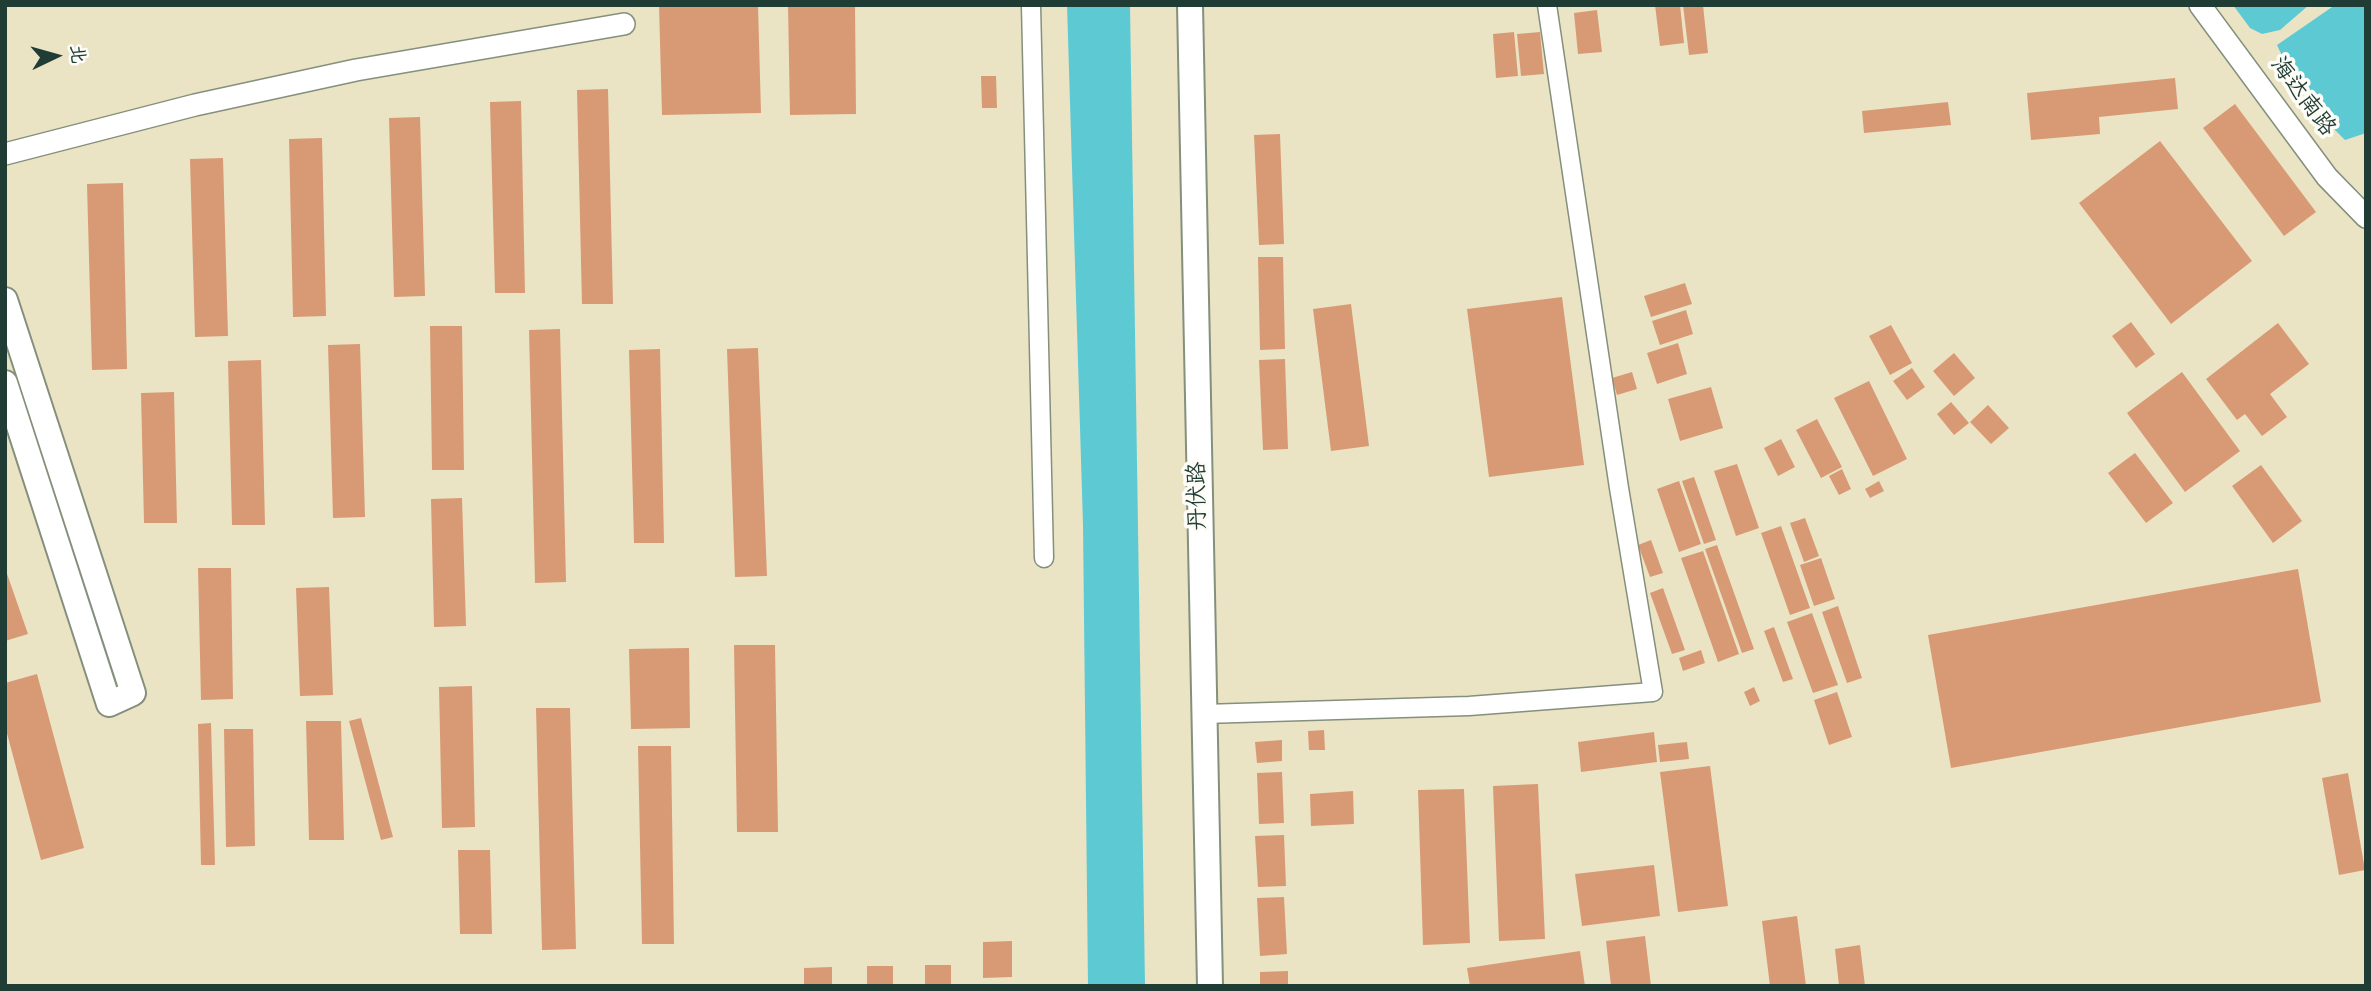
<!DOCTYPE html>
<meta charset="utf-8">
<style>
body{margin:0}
#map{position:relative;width:2371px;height:991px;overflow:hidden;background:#eae4c5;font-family:Kalam,"LXGW WenKai TC",sans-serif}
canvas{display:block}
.frame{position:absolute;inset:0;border:7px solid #1f3d34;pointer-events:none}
.north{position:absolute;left:21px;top:21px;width:70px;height:70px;-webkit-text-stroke:5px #fdfcf7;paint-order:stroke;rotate:85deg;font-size:19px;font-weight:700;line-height:28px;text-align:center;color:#1f3d34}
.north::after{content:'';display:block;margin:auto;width:24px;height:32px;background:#1f3d34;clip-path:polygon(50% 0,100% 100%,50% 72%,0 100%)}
</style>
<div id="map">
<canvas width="2371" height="991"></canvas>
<div class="frame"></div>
<div class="north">北</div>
</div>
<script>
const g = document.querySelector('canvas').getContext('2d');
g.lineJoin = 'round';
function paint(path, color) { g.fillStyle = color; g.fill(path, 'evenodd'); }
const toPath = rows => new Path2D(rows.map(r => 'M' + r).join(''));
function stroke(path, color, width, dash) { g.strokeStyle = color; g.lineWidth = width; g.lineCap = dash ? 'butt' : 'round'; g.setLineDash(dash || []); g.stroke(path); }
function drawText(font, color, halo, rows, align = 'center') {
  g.font = font + ' Kalam,"LXGW WenKai TC",sans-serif'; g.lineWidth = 7; g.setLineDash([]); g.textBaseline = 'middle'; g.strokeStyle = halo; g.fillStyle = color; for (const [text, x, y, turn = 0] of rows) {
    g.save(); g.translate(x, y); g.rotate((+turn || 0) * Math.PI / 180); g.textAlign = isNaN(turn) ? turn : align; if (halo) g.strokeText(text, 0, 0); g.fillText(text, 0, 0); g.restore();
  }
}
paint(toPath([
 [1067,5,1130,5,1145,986,1088,986,1083,525],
 [2233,5,2309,5,2280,30,2262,34,2250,28],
 [2335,5,2366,5,2366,133,2345,140,2324,119,2292,77,2277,45]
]), '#5dcad3');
paint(toPath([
 [659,5,758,5,761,113,662,115],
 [788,5,855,5,856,114,790,115],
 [1655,5,1680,5,1684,43,1660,46],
 [1683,5,1703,5,1708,53,1689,55],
 [1597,10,1602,52,1578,54,1574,13],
 [1514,32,1518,76,1496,78,1493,34],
 [1540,32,1544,74,1521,76,1517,34],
 [981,76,996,76,997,108,982,108],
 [2175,78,2178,109,2099,117,2100,134,2031,140,2027,93],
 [608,89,613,304,582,304,577,90],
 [521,101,525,293,495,293,490,102],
 [1948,102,1951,125,1864,133,1862,111],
 [2235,104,2316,212,2284,236,2203,128],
 [420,117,425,296,394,297,389,118],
 [1280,134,1284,244,1259,245,1254,135],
 [322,138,326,316,293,317,289,139],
 [2160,141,2252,261,2171,324,2079,203],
 [223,158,228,336,195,337,190,159],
 [123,183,127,369,92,370,87,184],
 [1258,257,1283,257,1285,349,1260,350],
 [1685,283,1692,304,1651,317,1644,296],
 [1562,297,1584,465,1489,477,1467,309],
 [1351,304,1369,446,1331,451,1313,309],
 [1686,310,1693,334,1660,345,1652,321],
 [2131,322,2155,354,2136,368,2112,336],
 [2278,323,2309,364,2270,394,2287,417,2262,436,2245,414,2237,420,2206,379],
 [1891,325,1912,363,1890,375,1869,336],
 [430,326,462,326,464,470,432,470],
 [560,329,566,582,535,583,529,330],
 [1678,343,1687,374,1657,384,1647,353],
 [360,344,365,517,333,518,328,345],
 [758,348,767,576,735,577,727,349],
 [660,349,664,543,634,543,629,350],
 [1954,353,1975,378,1954,396,1933,371],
 [1285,359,1288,449,1263,450,1259,360],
 [261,360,265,525,232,525,228,361],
 [1912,368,1925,387,1907,400,1893,381],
 [1632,372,1637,389,1617,395,1612,378],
 [2182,372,2240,451,2185,492,2127,413],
 [1869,381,1907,459,1873,476,1834,398],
 [1711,387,1723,428,1680,441,1668,399],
 [174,392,177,523,144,523,141,393],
 [1951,402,1969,423,1954,435,1937,414],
 [1988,405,2009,428,1991,444,1970,422],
 [1817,419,1842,467,1821,478,1796,430],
 [1781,439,1795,467,1778,476,1764,448],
 [2135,453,2173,503,2146,523,2108,473],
 [1737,464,1759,528,1736,536,1714,471],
 [2261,465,2302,521,2273,543,2232,486],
 [1842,469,1851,489,1839,495,1829,476],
 [1694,477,1716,540,1704,544,1682,481],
 [1679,481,1701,544,1679,552,1657,489],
 [1879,481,1884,491,1870,498,1865,489],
 [462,498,466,626,434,627,431,499],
 [1805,518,1819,556,1804,562,1790,523],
 [1781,526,1810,608,1790,615,1761,533],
 [1651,540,1663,573,1650,577,1638,545],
 [1717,545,1754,649,1742,653,1705,549],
 [1703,551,1739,654,1718,662,1681,558],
 [1821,558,1835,599,1814,606,1800,565],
 [5,568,28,634,5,641],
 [198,568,231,568,233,699,201,700],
 [2298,569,2321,702,1951,768,1928,635],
 [329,587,333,695,300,696,296,588],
 [1663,588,1685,650,1672,654,1650,593],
 [1838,606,1862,678,1847,683,1822,612],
 [1812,613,1838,685,1813,693,1787,622],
 [1774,627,1793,679,1783,682,1764,631],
 [734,645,775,645,778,832,737,832],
 [689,648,690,728,631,729,629,649],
 [1701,650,1705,663,1683,671,1679,658],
 [37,674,84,848,41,860,5,726,5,683],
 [472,686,475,827,442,828,439,687],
 [1754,687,1760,701,1750,706,1744,692],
 [1837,692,1852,737,1829,745,1814,700],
 [536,708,570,708,576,949,542,950],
 [361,718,393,837,381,840,349,721],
 [306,721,341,721,344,840,309,840],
 [211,723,215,865,201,865,198,724],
 [224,729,253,729,255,846,226,847],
 [1324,730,1325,750,1309,750,1308,731],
 [1654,732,1657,762,1581,772,1578,742],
 [1282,740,1282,761,1257,763,1255,742],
 [1687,742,1689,759,1660,762,1658,745],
 [638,746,671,746,674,944,642,944],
 [1710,766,1728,906,1678,912,1660,772],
 [1282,772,1284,823,1259,824,1257,773],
 [2348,773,2365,870,2339,875,2322,778],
 [1538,784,1545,939,1499,941,1493,786],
 [1464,789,1470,943,1423,945,1418,790],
 [1353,791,1354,824,1311,826,1310,794],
 [1284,835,1286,886,1258,887,1255,836],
 [458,850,490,850,492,934,460,934],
 [1654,865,1660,916,1582,926,1575,874],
 [1284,897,1287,954,1260,956,1257,898],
 [1797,916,1806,986,1770,986,1762,921],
 [1645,936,1651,986,1611,986,1606,941],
 [1012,941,1012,977,983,978,983,942],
 [1860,945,1865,986,1839,986,1835,949],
 [1580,951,1585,986,1470,986,1467,968],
 [925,965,951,965,951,986,925,986],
 [867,966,893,966,893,986,867,986],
 [832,967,832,986,804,986,804,968],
 [1288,971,1288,986,1260,986,1260,972]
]), '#d89a74');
const minor = toPath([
 [1031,5,1044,558],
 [1204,714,1469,706,1653,692,1619,488,1547,5]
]);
const tertiary = toPath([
 [2200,5,2327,177,2366,217],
 [5,154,195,105,356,70,624,24]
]);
const secondary = toPath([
 [1190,5,1210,986],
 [5,300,133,693,109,704,5,383]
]);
stroke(minor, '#84907c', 21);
stroke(tertiary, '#84907c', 24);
stroke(secondary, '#84907c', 28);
stroke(minor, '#fff', 18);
stroke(tertiary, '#fff', 21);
stroke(secondary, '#fff', 24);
drawText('23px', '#1f3d34', '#fdfcf7', [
 ["海达南路",2301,98,53],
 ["丹伏路",1200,496,-91]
]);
</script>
